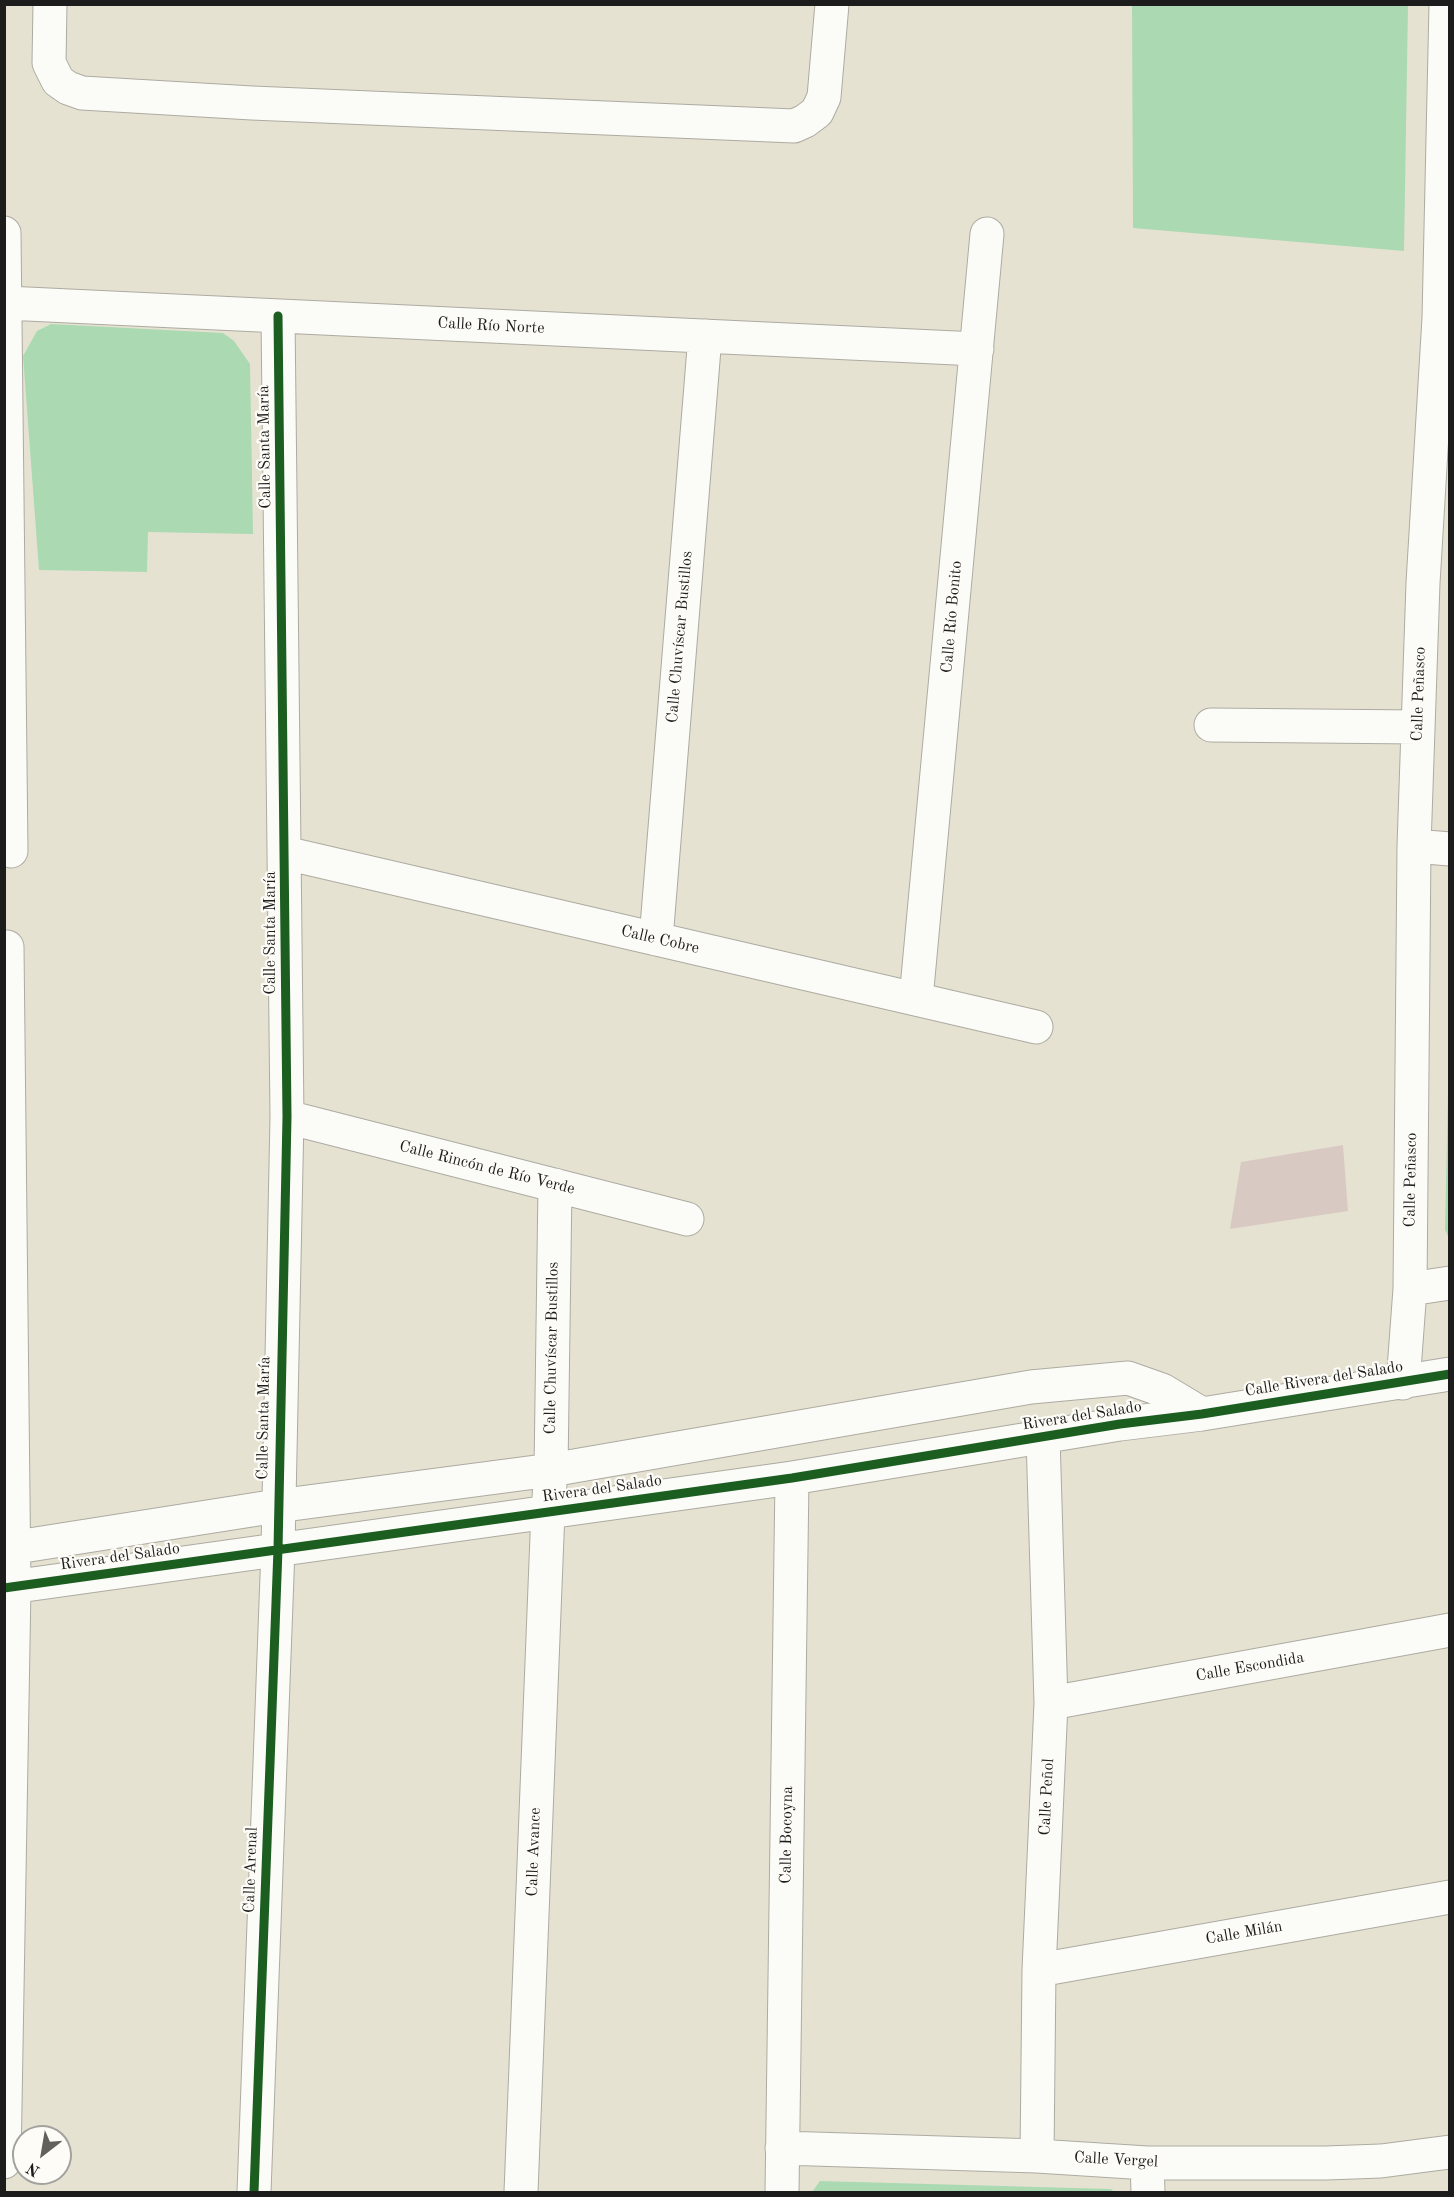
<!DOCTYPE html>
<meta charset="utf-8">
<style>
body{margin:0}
#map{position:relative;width:1454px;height:2197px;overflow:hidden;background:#e6e2d2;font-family:"Old Standard TT",serif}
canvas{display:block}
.frame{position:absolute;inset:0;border:6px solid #1c1c1c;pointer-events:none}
.north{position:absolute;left:12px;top:2125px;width:60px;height:60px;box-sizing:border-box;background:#fdfcf7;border:2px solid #a3a29f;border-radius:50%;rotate:211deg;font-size:16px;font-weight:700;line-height:24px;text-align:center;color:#1c1c1c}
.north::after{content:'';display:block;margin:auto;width:21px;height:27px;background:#63615c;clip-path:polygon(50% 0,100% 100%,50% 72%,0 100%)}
</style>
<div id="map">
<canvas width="1454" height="2197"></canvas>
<div class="frame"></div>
<div class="north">N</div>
</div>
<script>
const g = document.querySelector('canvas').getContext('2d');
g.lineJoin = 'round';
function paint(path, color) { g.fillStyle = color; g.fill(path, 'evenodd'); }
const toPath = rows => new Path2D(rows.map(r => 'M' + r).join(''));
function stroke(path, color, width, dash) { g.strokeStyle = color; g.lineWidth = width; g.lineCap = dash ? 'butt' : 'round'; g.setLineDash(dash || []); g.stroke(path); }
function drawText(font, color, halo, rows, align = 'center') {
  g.font = font + ' "Old Standard TT",serif'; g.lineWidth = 4.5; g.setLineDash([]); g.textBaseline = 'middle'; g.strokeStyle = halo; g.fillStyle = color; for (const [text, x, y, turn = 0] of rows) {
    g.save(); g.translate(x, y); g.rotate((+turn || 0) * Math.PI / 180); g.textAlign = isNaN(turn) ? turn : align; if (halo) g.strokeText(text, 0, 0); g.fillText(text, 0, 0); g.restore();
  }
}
paint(toPath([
 [1132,5,1408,5,1404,251,1133,228],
 [51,324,223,333,234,341,250,364,253,534,148,532,147,572,39,570,23,356,37,331],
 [1449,1046,1450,1238,1449,1238,1445,1230],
 [820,2181,1111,2189,1114,2192,812,2192]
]), '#abd9b2');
paint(toPath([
 [1343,1145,1348,1211,1230,1229,1241,1162]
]), '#d8cac2');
const minor = toPath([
 [50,4,49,63,58,81,68,88,82,93,252,103,794,126,805,121,817,112,824,97,832,4],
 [4,233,11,851],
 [6,303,977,349],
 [1211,725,1418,727],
 [1414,846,1450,849],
 [285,853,1036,1027],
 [656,939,705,336],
 [916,999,987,234],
 [287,1117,687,1219],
 [1410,1289,1450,1283],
 [1403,1383,1410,1289,1414,846,1423,583,1439,318,1446,4],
 [4,1549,277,1506,551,1470,1031,1387,1128,1378,1162,1390,1202,1414],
 [4,1588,792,1478,1120,1424,1202,1414,1450,1374],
 [1051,1703,1450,1630],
 [1039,1970,1450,1897],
 [782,2148,1037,2156,1147,2163,1326,2163,1381,2161,1450,2152],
 [1037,2156,1039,1970,1051,1703,1043,1437],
 [4,2162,14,1587,7,947],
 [1147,2163,1148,2192],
 [254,2192,278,1549,287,1117,278,316],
 [521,2192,548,1511,551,1470,555,1185],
 [782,2192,792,1478]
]);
stroke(minor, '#adaba1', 35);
stroke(minor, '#fbfbf8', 33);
stroke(toPath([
 [4,1588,792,1478,1120,1424,1202,1414,1450,1374],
 [254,2192,278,1549,287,1117,278,316]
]), '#1b5e20', 9);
drawText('16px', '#1c1c1c', '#fdfcf7', [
 ["Calle Río Norte",491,326,3],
 ["Calle Santa María",265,447,-91],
 ["Calle Río Bonito",952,617,-85],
 ["Calle Chuvíscar Bustillos",680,637,-85],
 ["Calle Peñasco",1419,694,-88],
 ["Calle Santa María",271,933,-90],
 ["Calle Cobre",660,940,13],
 ["Calle Rincón de Río Verde",487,1168,14],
 ["Calle Peñasco",1411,1180,-89],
 ["Calle Chuvíscar Bustillos",552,1348,-89],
 ["Calle Rivera del Salado",1324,1379,-9],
 ["Rivera del Salado",1082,1416,-9],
 ["Calle Santa María",264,1418,-89],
 ["Rivera del Salado",602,1489,-8],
 ["Rivera del Salado",120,1557,-8],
 ["Calle Escondida",1250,1667,-10],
 ["Calle Peñol",1047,1797,-87],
 ["Calle Bocoyna",787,1835,-89],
 ["Calle Avance",534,1852,-88],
 ["Calle Arenal",251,1870,-88],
 ["Calle Milán",1244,1933,-10],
 ["Calle Vergel",1116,2160,3]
]);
</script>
